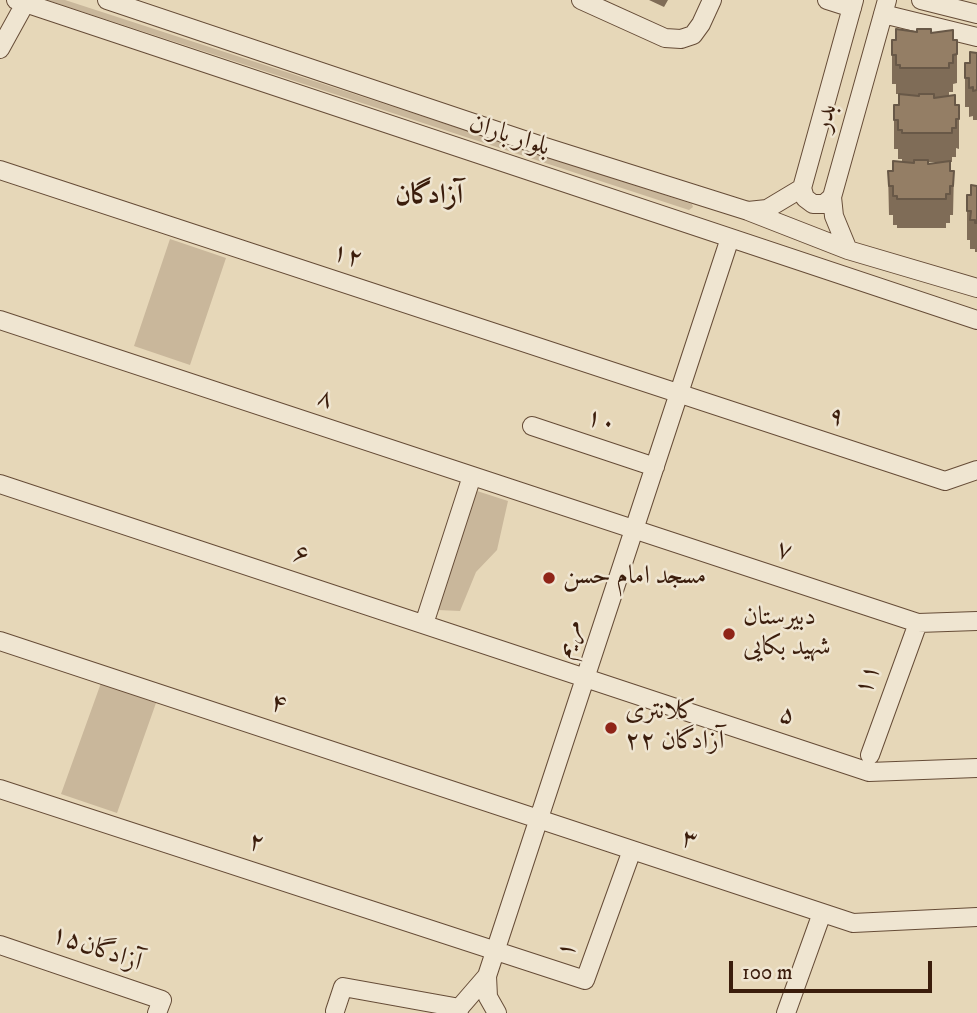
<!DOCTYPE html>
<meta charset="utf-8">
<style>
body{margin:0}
#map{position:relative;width:977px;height:1013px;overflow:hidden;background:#e6d7b8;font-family:"IM FELL DW Pica",serif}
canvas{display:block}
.scale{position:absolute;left:729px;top:961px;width:203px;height:32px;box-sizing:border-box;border:4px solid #3b1d0c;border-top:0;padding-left:9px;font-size:21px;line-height:24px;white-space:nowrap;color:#3b1d0c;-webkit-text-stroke:5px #efe5d1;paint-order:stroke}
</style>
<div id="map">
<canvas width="977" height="1013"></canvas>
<div class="scale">100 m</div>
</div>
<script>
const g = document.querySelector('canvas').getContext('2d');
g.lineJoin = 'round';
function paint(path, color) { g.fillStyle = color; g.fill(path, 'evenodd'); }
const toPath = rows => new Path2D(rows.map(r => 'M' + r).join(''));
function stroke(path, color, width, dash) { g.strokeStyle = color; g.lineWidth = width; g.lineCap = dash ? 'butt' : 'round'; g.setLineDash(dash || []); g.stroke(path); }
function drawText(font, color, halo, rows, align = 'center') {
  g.font = font + ' "IM FELL DW Pica",Amiri,serif'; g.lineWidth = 5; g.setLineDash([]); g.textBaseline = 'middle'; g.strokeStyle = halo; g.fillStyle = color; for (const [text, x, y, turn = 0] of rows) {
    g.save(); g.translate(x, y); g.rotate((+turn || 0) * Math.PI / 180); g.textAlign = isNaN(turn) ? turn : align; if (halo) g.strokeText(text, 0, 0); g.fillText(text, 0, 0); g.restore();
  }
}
paint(toPath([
 [47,0,65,0,692,204,693,207,689,210],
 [170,239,226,258,190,365,134,346],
 [477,491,508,501,497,550,476,572,460,611,438,610],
 [101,683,156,703,117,813,61,794]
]), '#c9b79b');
const minor = toPath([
 [16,0,977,320],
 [107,0,545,147,748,211,848,250,977,288],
 [581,0,665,38,681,39,693,35,701,24,712,0],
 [827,0,852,8],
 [921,0,977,14],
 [883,14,977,37],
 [0,49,27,0],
 [0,170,945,481,977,470],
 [802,188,805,198,813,204,824,204,832,197],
 [748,211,767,209,802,188,854,0],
 [848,250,834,216,832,197,887,0],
 [0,320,918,623,977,621],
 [532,426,655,467],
 [0,484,869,772,977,768],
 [424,624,472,476],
 [0,641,853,923,977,917],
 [870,755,918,623],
 [0,789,585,980,632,850],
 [0,945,162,1000,157,1013],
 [335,1011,343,987,460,1008],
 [455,1013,487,976],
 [497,1013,488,997,487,976,730,238],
 [786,1013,822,913]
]);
stroke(minor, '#664c37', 20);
stroke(minor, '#efe5d1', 18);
paint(toPath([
 [649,0,668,0,664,7],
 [931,33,953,40,957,40,957,83,953,84,953,92,949,92,949,96,955,105,959,105,959,149,956,148,956,157,952,157,952,162,950,162,950,171,954,171,953,215,950,215,950,223,946,223,946,228,897,228,897,225,893,225,893,215,889,215,888,171,893,171,902,162,902,159,898,159,898,149,894,149,894,105,899,105,900,94,896,94,896,84,892,84,892,40],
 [928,162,947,162,928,164],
 [977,53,977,120,973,120,973,116,969,117,969,107,965,107,965,63,970,63],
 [977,186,977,252,975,252,975,249,970,249,970,240,967,240,967,195,971,195]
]), '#7f6c57');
const building = toPath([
 [896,29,917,32,917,29,931,29,931,33,953,30,953,40,957,40,957,54,953,55,953,63,949,63,949,68,900,68,900,65,896,65,896,55,892,55,892,40,896,40,896,29],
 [970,52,977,53,977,90,973,91,973,87,969,88,969,78,965,78,965,63,970,63,970,52],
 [899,94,919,96,919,94,934,94,934,98,955,95,955,105,959,105,959,119,956,119,956,128,952,128,952,133,902,133,902,130,898,130,898,120,894,120,894,105,899,105,899,94],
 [914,160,928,160,928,164,950,161,950,171,954,171,953,186,950,186,950,194,946,194,946,199,897,199,897,196,893,196,893,186,889,186,888,171,893,171,893,161,914,163,914,160],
 [971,185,977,186,977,223,975,223,975,220,970,220,971,211,967,211,967,195,971,195,971,185]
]);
paint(building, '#947e65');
stroke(building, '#685847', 2);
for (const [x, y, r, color] of [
 [549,578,7,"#8f2418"],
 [729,634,7,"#8f2418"],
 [611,728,7,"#8f2418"]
]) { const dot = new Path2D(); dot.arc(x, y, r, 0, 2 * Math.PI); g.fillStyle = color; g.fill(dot); stroke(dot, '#efe5d1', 2.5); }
drawText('26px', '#3b1d0c', '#efe5d1', [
 ["بدر",827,118,-75],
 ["بلوار باران",509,137,18],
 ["۱۲",347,257,18],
 ["۸",325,400,18],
 ["۹",836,418,18],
 ["۱۰",601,422,18],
 ["۷",784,552,18],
 ["۶",301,556,18],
 ["مریم",570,639,-72],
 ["۱۱",869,680,-70],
 ["۴",278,705,18],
 ["۵",787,717,18],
 ["۳",689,841,18],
 ["۲",256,844,18],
 ["آزادگان۱۵",96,950,19],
 ["۱",568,950,-70]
]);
drawText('26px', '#3b1d0c', '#efe5d1', [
 ["مسجد امام حسن",563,578],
 ["دبیرستان",743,619],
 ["شهید بکایی",743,649],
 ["کلانتری",625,713],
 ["۲۲ آزادگان",625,743]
], 'left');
drawText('bold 28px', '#3b1d0c', '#efe5d1', [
 ["آزادگان",429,197]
]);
</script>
